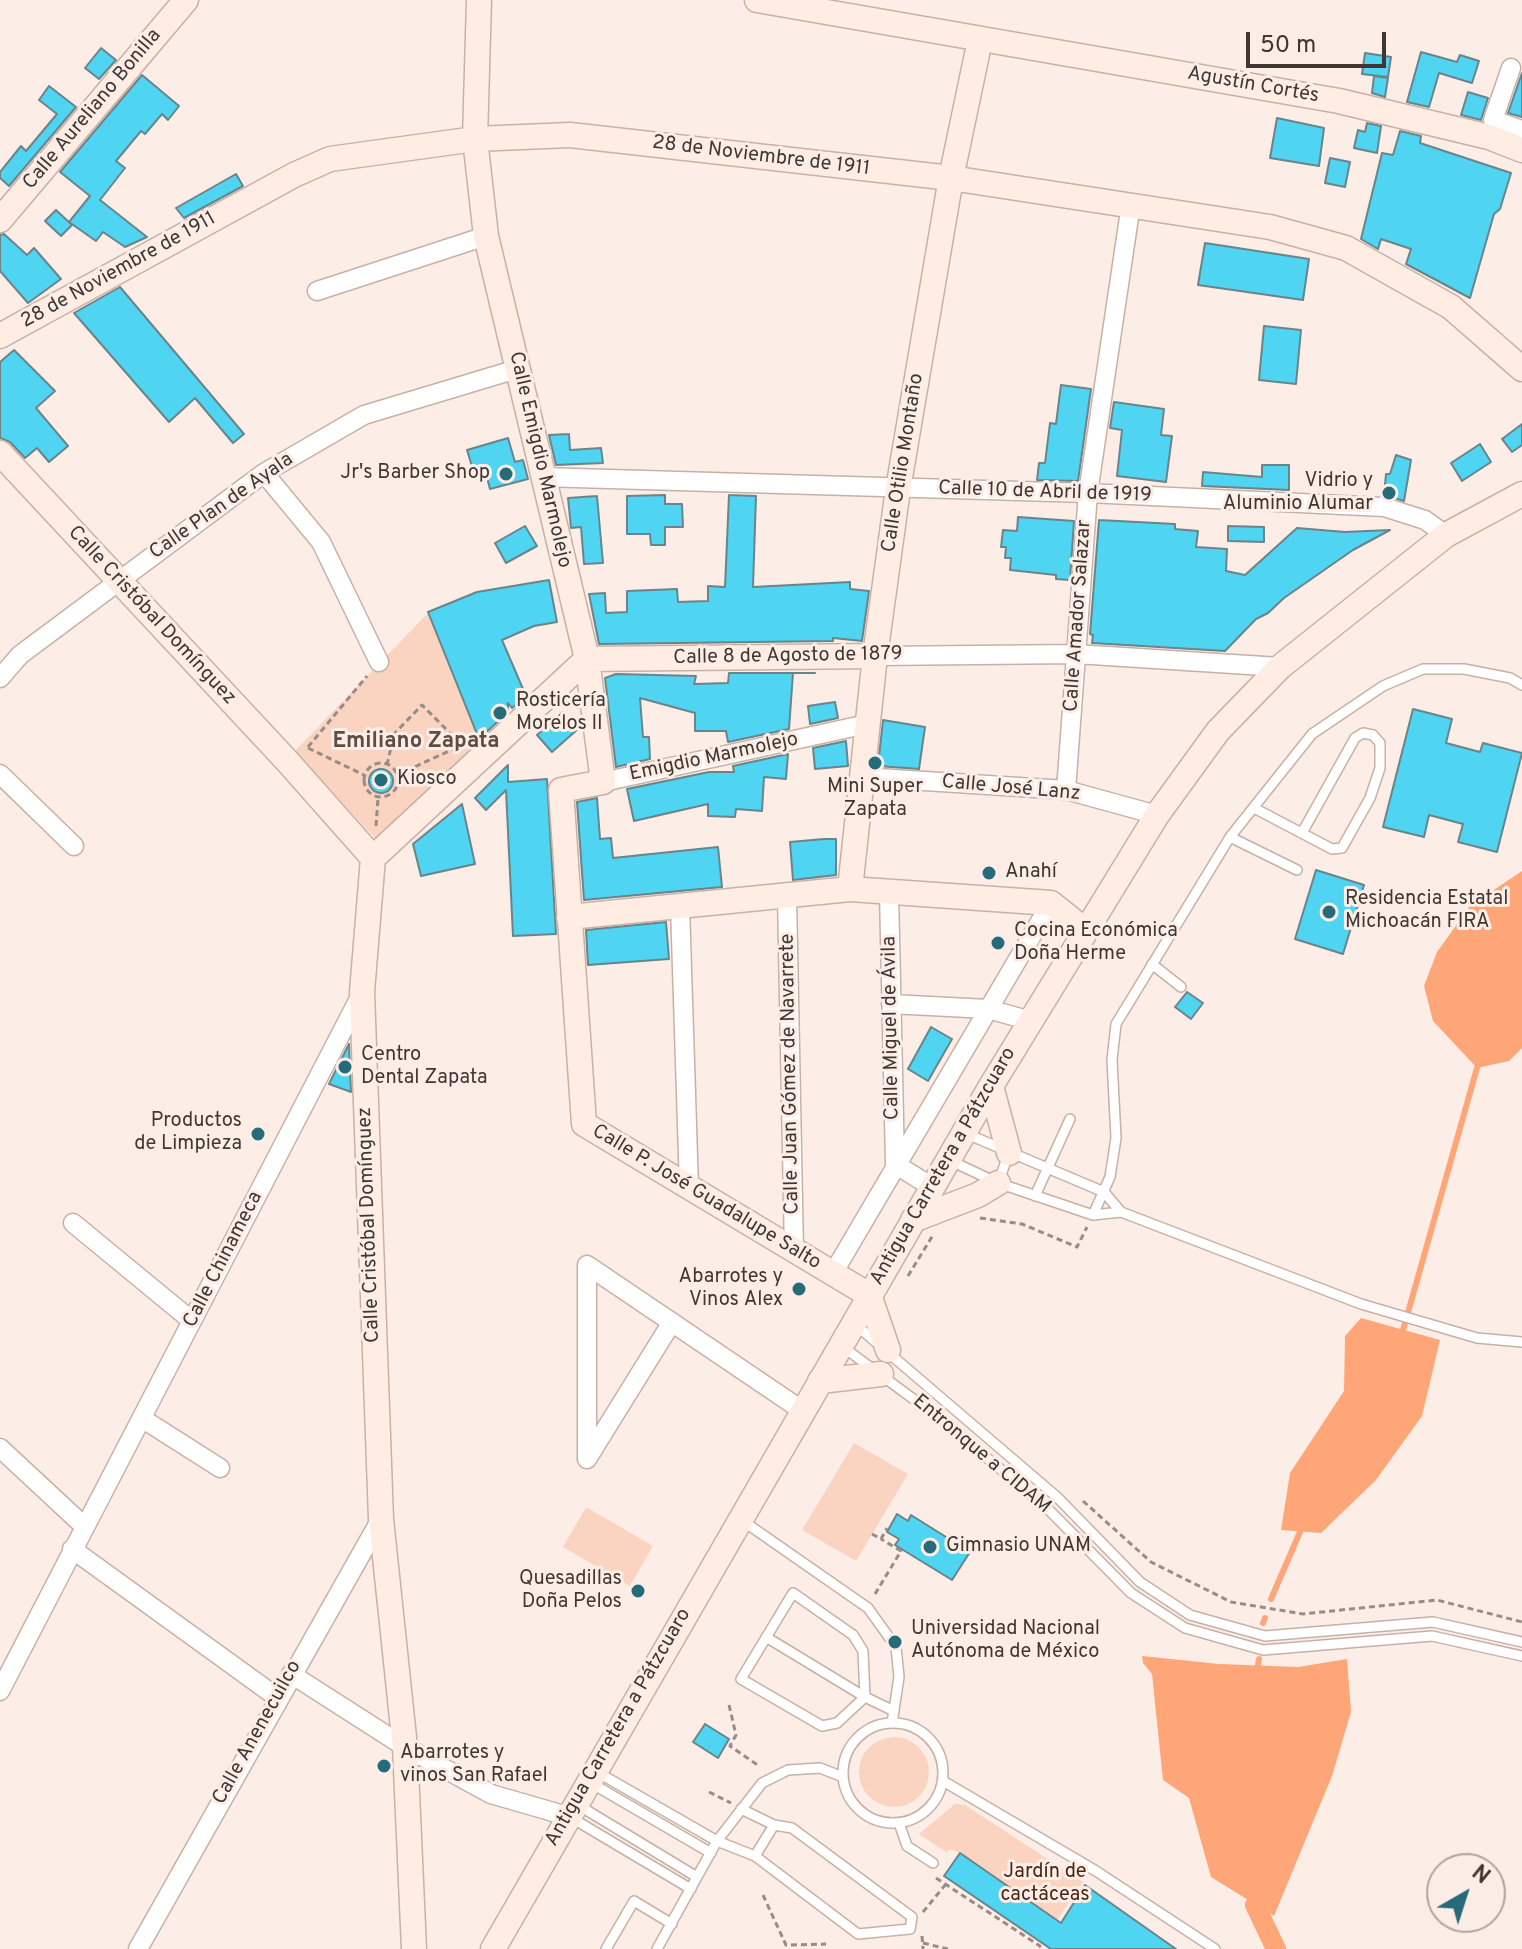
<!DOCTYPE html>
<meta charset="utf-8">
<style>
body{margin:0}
#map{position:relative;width:1522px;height:1949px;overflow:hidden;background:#fceee7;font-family:Overpass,sans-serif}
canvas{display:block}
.north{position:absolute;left:1426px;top:1853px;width:80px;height:80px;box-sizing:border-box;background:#fceee7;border:2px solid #b1a59f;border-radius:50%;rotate:39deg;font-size:22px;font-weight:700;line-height:32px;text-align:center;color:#403732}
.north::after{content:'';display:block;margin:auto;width:28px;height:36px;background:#256b7a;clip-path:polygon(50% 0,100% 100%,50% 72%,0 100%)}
.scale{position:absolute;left:1246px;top:32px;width:140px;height:36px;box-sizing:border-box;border:4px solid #403732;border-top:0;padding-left:10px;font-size:24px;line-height:28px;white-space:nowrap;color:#403732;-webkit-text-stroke:6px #fceee7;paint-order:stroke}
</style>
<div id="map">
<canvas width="1522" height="1949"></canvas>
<div class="north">N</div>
<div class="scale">50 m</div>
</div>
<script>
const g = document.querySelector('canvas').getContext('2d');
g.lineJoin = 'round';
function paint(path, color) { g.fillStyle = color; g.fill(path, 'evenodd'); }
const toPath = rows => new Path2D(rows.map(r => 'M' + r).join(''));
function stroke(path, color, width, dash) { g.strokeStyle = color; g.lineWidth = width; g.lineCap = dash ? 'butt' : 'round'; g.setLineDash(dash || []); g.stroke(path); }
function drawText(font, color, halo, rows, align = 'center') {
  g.font = font + ' Overpass,sans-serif'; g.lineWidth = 6; g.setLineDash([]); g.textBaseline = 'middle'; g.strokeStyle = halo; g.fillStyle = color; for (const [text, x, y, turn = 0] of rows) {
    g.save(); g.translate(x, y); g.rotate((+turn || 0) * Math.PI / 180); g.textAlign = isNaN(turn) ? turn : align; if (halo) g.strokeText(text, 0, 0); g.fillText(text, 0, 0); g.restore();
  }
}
paint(toPath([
 [428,613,481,744,376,839,294,752],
 [854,1443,908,1474,856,1561,802,1530],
 [586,1507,653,1546,630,1586,563,1547],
 '859 1772a35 35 0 1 1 70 0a35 35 0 1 1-70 0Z',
 [955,1804,965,1805,1083,1882,1057,1920,960,1853,950,1849,947,1853,919,1834]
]), '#fad4c0');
paint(toPath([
 [1522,871,1522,1048,1509,1061,1477,1068,1433,1021,1424,986,1437,952,1470,906],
 [1361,1318,1440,1340,1422,1416,1376,1480,1321,1533,1281,1530,1290,1473,1344,1391,1345,1336],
 [1142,1656,1219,1664,1298,1667,1347,1659,1351,1712,1332,1776,1274,1916,1211,1877,1189,1798,1163,1780,1152,1674,1143,1663]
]), '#fea678');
stroke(toPath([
 [1403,1330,1477,1068],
 [1271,1599,1300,1532],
 [1263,1623,1265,1618],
 [1258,1665,1259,1659]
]), '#fea678', 6);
stroke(toPath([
 [1255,1905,1276,1949]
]), '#fea678', 20);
const building = toPath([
 [101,48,116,60,99,79,85,68,101,48],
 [1421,52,1457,62,1460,55,1479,61,1472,83,1439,73,1429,107,1407,102,1421,52],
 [1365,53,1391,57,1388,77,1362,74,1365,53],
 [1522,73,1522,117,1508,113,1522,73],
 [142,75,179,106,168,120,162,114,145,134,141,131,116,161,125,168,100,200,147,237,125,247,103,232,96,241,69,222,90,196,60,172,142,75],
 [1374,76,1388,78,1385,97,1372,93,1374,76],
 [49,86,76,107,9,186,0,178,0,172,21,146,26,151,57,114,39,100,49,86],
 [1468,92,1488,98,1481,120,1461,115,1468,92],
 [1277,118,1324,128,1319,166,1270,158,1277,118],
 [1367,123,1381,126,1377,153,1354,148,1358,130,1365,132,1367,123],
 [1400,131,1421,136,1420,143,1511,173,1500,209,1494,214,1470,298,1406,264,1411,249,1381,239,1378,249,1361,239,1382,153,1393,155,1400,131],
 [1330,158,1350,162,1345,187,1325,183,1330,158],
 [236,174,243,186,184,218,176,208,236,174],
 [56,210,72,225,61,236,45,221,56,210],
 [4,234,27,255,34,248,61,279,28,303,0,271,0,235,4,234],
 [1205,243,1309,259,1303,300,1198,285,1205,243],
 [120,287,244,434,233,443,195,398,169,422,74,313,120,287],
 [1264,326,1301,330,1296,384,1259,380,1264,326],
 [14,350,55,391,36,408,68,446,49,462,37,448,25,458,10,442,0,438,0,362,14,350],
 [1061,385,1091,389,1078,481,1037,480,1039,463,1045,463,1050,423,1056,424,1061,385],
 [1114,402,1164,409,1161,435,1172,436,1166,482,1117,476,1122,430,1110,428,1114,402],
 [1522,424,1522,445,1512,452,1502,439,1522,424],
 [569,434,570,450,601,448,603,463,556,465,549,435,569,434],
 [508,438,515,462,523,460,528,479,490,489,485,470,474,473,467,450,508,438],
 [1480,444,1491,462,1462,481,1451,463,1480,444],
 [1396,455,1411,460,1404,501,1384,495,1386,474,1390,474,1396,455],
 [1262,465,1289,465,1289,490,1202,486,1203,472,1262,477,1262,465],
 [665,495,665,504,682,504,683,527,665,527,665,545,651,545,650,534,627,534,627,496,665,495],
 [729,495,756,496,753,587,850,582,850,589,869,591,862,641,833,638,833,641,599,644,589,594,605,593,606,613,627,612,627,591,677,589,678,602,708,601,708,586,725,587,729,495],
 [597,496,603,563,584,564,581,527,571,528,568,498,597,496],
 [1018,517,1074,521,1070,580,1056,579,1056,575,1010,570,1011,558,1005,558,1006,547,1001,547,1003,530,1017,531,1018,517],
 [1099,520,1175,524,1175,529,1198,531,1196,547,1227,549,1226,571,1245,575,1297,528,1345,532,1390,530,1353,550,1284,598,1268,613,1256,619,1225,651,1092,643,1093,635,1090,634,1099,520],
 [525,526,537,546,506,563,495,543,525,526],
 [1228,526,1264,527,1264,542,1228,541,1228,526],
 [549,580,557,622,534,626,502,640,526,696,512,708,508,703,508,712,479,739,428,612,477,592,549,580],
 [729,673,815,673,793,673,789,729,728,742,726,731,695,731,695,713,640,698,643,737,649,737,650,759,616,767,605,678,616,674,696,676,694,684,728,683,729,673],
 [835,702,838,718,810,724,808,706,835,702],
 [1413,709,1452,719,1446,743,1480,752,1483,743,1522,753,1497,852,1458,842,1463,824,1429,815,1424,837,1383,827,1413,709],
 [563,712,578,729,552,752,537,735,563,712],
 [883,720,925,727,919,769,878,766,883,720],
 [846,741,848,766,815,769,813,748,846,741],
 [788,754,786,779,764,777,762,811,736,809,735,817,708,816,708,804,634,821,627,789,709,772,734,772,733,766,788,754],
 [508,765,508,782,547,779,556,934,513,936,506,790,486,810,475,798,508,765],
 '369 781a12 12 0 1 1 24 0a12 12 0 1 1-24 0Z',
 [597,798,600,839,611,838,613,858,718,847,722,887,584,900,577,802,597,798],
 [462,804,475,864,421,876,413,844,462,804],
 [824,839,836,839,836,875,793,880,790,842,824,839],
 [1316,870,1364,885,1343,954,1295,939,1316,870],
 [666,922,669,959,588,965,586,930,666,922],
 [1187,992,1203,1003,1191,1019,1175,1007,1187,992],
 [931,1027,952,1039,928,1081,908,1069,931,1027],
 [349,1044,351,1092,329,1084,349,1044],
 [897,1514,908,1521,911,1515,970,1552,952,1580,895,1545,899,1539,887,1532,897,1514],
 [705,1724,729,1739,718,1758,693,1742,705,1724],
 [960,1853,1061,1923,1085,1885,1176,1949,1051,1949,944,1876,960,1853]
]);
paint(building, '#4fd4f1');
stroke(building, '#6b848a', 2);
const lane = toPath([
 [1254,808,1332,849,1342,848,1370,798,1380,768,1380,743,1373,735,1363,733,1355,738,1303,831],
 [1230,837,1297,870],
 [1152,964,1181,987],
 [967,1134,1104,1192,1121,1212],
 [951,1161,998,1183,1093,1215,1121,1212,1361,1304,1477,1338,1522,1342],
 [998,1183,1009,1153],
 [1035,1196,1070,1119],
 [1093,1215,1110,1177,1116,1138,1112,1060,1116,1024,1230,837,1312,734,1383,686,1423,669,1464,669,1510,678,1522,685],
 [856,1325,1057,1497,1140,1582,1190,1615,1265,1636,1433,1622,1522,1642],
 [843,1347,939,1418,1047,1508,1131,1593,1185,1628,1263,1650,1432,1636,1522,1656],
 [743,1521,868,1608,896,1647,899,1677,892,1723],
 [793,1593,853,1635,863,1651,865,1697,837,1723,822,1726,741,1679,793,1593],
 [766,1637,865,1697,894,1711],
 '843 1773a50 50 0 1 1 100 0a50 50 0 1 1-100 0Z',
 [597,1772,717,1841,755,1856,858,1934,910,1929,912,1917,792,1828,774,1825,741,1809],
 [943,1781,1096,1871,1215,1949],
 [591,1783,711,1853],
 [578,1805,697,1877],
 [570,1817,691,1889],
 [899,1823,907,1846,933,1863],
 [755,1856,774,1825],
 [606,1949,634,1901,672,1924],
 [657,1949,717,1841,762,1783,788,1770,820,1768,843,1777]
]);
const street = toPath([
 [1511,68,1493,120,1522,130],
 [317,291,486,236],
 [264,473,321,542,379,662],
 [541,477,1088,493,1384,507,1425,520,1446,535],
 [875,656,1076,654,1280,667],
 [0,678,20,655,264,473,364,415,517,369],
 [0,774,74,846],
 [862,777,1066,790,1157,815],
 [603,782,867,724],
 [1066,790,1088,493,1131,204],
 [889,892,895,1164,932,1187],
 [787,896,794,1252],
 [680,906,689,1188],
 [891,1004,988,1009,1031,1021],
 [73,1223,192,1321],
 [587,1265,803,1411],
 [587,1265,587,1459],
 [832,1275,1051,903],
 [143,1419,220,1468],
 [0,1448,85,1527],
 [587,1459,672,1322],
 [72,1549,278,1698],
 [291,1674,405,1747,491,1794,567,1816],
 [0,1691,361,995],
 [138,1949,381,1519]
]);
const secondary = toPath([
 [479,0,475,139,486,236,587,659,603,782,561,790,584,1124,869,1295,888,1350],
 [757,0,1339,101,1489,137,1522,150],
 [0,220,186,0],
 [0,336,294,175,330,159,475,139,570,135,951,178,1270,227,1346,248,1451,307,1522,369],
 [0,453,288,762,373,858,362,992,381,1519,405,1747,414,1949],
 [373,858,587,659,875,656],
 [850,889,875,656,898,489,951,178,980,40],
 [569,917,850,889,1051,903,1086,931],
 [991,1086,1009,1153],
 [913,1220,978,1195,998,1183],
 [820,1381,881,1374],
 [493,1949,991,1086,1157,815,1218,731,1280,667,1446,535,1522,494]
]);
stroke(lane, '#c7b1a6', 12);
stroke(street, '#c7b1a6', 21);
stroke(secondary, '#c7b1a6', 27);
stroke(toPath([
 [308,747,367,676],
 [308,748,364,775],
 '364 780a17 17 0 1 1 34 0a17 17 0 1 1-34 0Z',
 [387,765,394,734,422,705,462,745],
 [397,775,462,745],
 [376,826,378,798],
 [980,1218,1022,1224,1077,1247,1087,1227],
 [908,1276,933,1235],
 [1083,1501,1151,1562,1231,1602,1303,1614,1437,1600,1522,1622],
 [872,1534,881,1539,887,1528],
 [875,1594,901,1551,881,1539],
 [729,1705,736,1735,730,1746,759,1766],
 [709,1792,731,1803],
 [936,1878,1040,1946,1037,1949],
 [763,1895,786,1945,826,1944],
 [923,1912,946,1884],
 [922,1936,923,1949],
 [923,1943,948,1949]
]), '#978c86', 3, [6, 4]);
stroke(lane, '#fff', 9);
stroke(street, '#fff', 18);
stroke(secondary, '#ffede3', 24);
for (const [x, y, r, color] of [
 [506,474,8,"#256b7a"],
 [1389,493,8,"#256b7a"],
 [500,713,8,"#256b7a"],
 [875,763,8,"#256b7a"],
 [381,780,8,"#256b7a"],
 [989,873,8,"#256b7a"],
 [1329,912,8,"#256b7a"],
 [998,943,8,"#256b7a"],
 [345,1067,8,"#256b7a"],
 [258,1134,8,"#256b7a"],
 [799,1289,8,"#256b7a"],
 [930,1547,8,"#256b7a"],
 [638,1591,8,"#256b7a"],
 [895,1642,8,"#256b7a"],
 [384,1766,8,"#256b7a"]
]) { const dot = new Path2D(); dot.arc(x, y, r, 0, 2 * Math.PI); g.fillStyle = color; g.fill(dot); stroke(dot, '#fceee7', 3); }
drawText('20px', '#403732', '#fceee7', [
 ["Agustín Cortés",1253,86,10],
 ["Calle Aureliano Bonilla",93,110,-50],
 ["28 de Noviembre de 1911",761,157,7],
 ["28 de Noviembre de 1911",119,271,-29],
 ["Calle Emigdio Marmolejo",539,460,77],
 ["Calle Otilio Montaño",904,463,-81],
 ["Calle 10 de Abril de 1919",1045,493,2],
 ["Calle Plan de Ayala",222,507,-35],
 ["Calle Cristóbal Domínguez",151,616,47],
 ["Calle Amador Salazar",1079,616,-86],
 ["Calle 8 de Agosto de 1879",788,657,-1],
 ["Emigdio Marmolejo",714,758,-12],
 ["Calle José Lanz",1011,789,5],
 ["Calle Miguel de Ávila",892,1028,-91],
 ["Calle Juan Gómez de Navarrete",791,1074,-91],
 ["Antigua Carretera a Pátzcuaro",944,1167,-60],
 ["Calle P. José Guadalupe Salto",706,1198,31],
 ["Calle Cristóbal Domínguez",370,1225,-92],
 ["Calle Chinameca",224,1260,-63],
 ["Entronque a CIDAM",981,1455,40],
 ["Antigua Carretera a Pátzcuaro",619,1728,-60],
 ["Calle Anenecuilco",258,1733,-61]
]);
drawText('20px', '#403732', '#fceee7', [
 ["Jr's Barber Shop",490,474,"right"],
 ["Vidrio y",1373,482,"right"],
 ["Aluminio Alumar",1373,505,"right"],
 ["Rosticería",516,702],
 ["Morelos II",516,725],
 ["Kiosco",397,780],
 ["Mini Super",875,788,"center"],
 ["Zapata",875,811,"center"],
 ["Anahí",1005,873],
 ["Residencia Estatal",1345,900],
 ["Michoacán FIRA",1345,923],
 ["Cocina Económica",1014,932],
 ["Doña Herme",1014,955],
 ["Centro",361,1056],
 ["Dental Zapata",361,1079],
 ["Productos",242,1122,"right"],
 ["de Limpieza",242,1145,"right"],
 ["Abarrotes y",783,1278,"right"],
 ["Vinos Alex",783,1301,"right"],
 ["Gimnasio UNAM",946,1547],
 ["Quesadillas",622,1580,"right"],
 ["Doña Pelos",622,1603,"right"],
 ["Universidad Nacional",911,1630],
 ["Autónoma de México",911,1653],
 ["Abarrotes y",400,1754],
 ["vinos San Rafael",400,1777]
], 'left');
drawText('20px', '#492714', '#fceee7', [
 ["Jardín de",1045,1873],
 ["cactáceas",1045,1896]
]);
drawText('bold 22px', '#5f4c42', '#fceee7', [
 ["Emiliano Zapata",416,743]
]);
</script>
